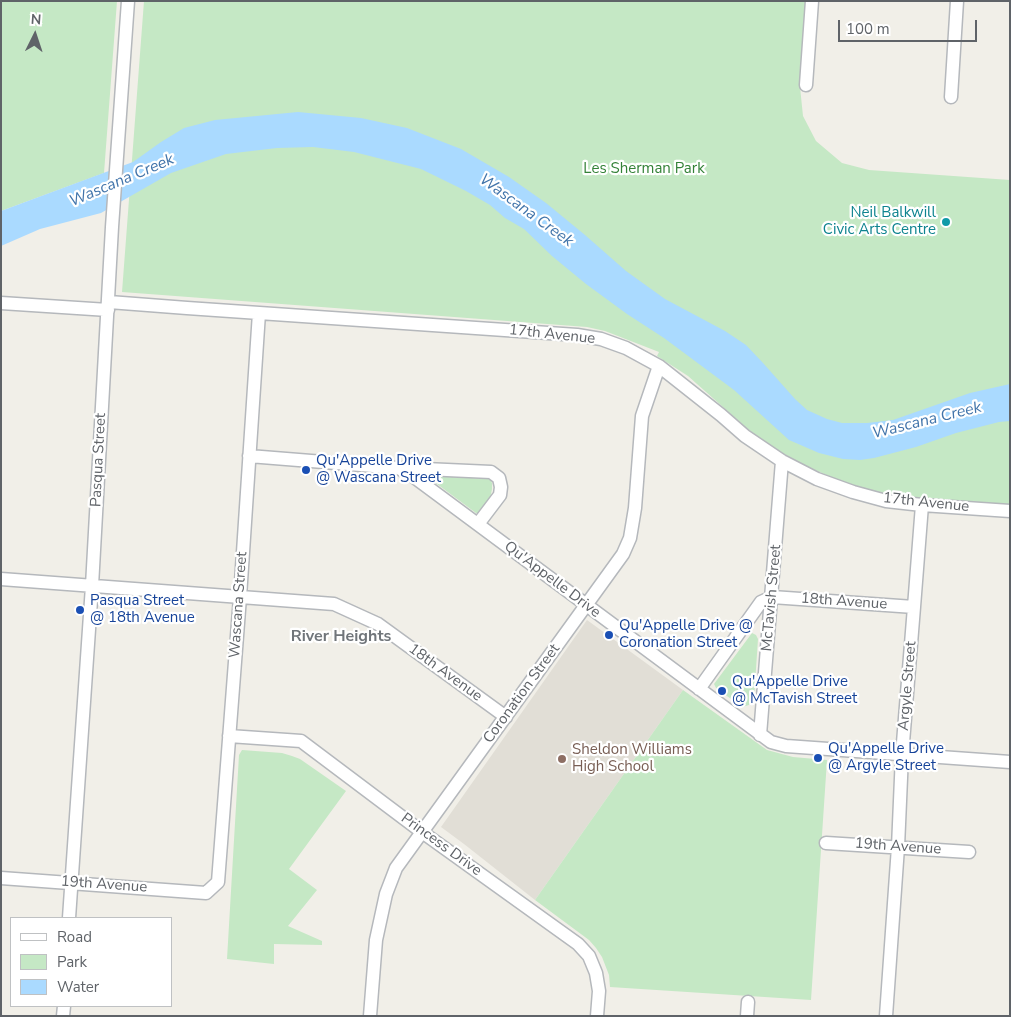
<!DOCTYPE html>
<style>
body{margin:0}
#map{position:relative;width:1011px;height:1017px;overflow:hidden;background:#f1efe8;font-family:"Nunito Sans",sans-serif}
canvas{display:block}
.frame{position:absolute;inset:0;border:2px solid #5f6368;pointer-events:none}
.legend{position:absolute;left:10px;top:917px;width:162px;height:90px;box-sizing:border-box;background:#fff;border:1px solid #bfc1c3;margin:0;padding:6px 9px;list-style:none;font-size:15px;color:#5f6368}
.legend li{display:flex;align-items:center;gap:10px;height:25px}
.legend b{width:25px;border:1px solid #bfc1c3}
.north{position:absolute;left:10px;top:10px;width:50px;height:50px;-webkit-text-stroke:4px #fff;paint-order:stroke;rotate:4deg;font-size:14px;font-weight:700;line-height:20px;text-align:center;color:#5f6368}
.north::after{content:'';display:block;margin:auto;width:18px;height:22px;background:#5f6368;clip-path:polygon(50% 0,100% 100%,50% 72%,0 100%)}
.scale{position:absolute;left:838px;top:20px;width:139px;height:22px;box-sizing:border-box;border:2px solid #5f6368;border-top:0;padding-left:6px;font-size:15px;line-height:18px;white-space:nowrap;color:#5f6368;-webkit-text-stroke:4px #fff;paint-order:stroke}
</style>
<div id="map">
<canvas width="1011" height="1017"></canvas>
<div class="frame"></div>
<ul class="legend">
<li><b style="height:6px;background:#fff"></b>Road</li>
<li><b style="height:14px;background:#c5e8c5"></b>Park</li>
<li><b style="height:14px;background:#aadaff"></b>Water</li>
</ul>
<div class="north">N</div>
<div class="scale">100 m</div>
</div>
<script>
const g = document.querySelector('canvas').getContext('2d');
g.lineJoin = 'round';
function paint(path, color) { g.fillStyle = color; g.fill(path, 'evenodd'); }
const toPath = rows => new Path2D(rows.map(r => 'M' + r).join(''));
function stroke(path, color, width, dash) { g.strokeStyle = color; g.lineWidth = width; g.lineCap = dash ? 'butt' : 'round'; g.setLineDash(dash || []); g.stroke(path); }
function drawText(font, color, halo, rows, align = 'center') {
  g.font = font + ' "Nunito Sans",sans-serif'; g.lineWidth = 4.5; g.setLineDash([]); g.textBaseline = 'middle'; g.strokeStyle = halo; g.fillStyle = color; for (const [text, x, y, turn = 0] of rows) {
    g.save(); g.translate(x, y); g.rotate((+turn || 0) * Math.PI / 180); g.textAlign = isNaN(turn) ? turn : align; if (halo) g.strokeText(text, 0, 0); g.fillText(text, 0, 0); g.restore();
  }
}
paint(toPath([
 [587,620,683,690,535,900,464,844,441,827]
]), '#e1ded6');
paint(toPath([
 [1,1,117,1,104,173,1,211],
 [144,1,807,1,800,87,803,116,816,141,842,163,869,170,1010,180,1010,506,947,501,884,494,843,482,808,467,784,454,750,431,688,376,657,356,659,352,605,331,587,327,122,292],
 [433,476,490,479,492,483,492,489,490,499,481,514,476,513,433,481],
 [752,633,756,635,758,639,754,698,749,705,742,707,716,688,714,684],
 [683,690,767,750,793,757,827,760,811,1000,610,987,609,975,602,957,596,948,589,940,535,900],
 [242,750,282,753,292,756,300,759,346,791,289,869,317,890,288,926,322,941,322,945,274,944,274,964,227,959,239,755]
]), '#c5e8c5');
paint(toPath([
 [298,112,361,118,407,128,461,149,509,177,546,203,585,235,626,271,665,299,725,331,746,345,763,363,795,399,807,410,827,419,842,423,867,423,893,420,970,393,1010,384,1010,421,999,422,956,433,916,447,874,458,860,460,843,459,819,453,789,440,734,390,664,338,627,314,586,284,552,256,524,229,505,218,490,205,466,191,421,169,354,152,313,147,277,148,226,154,171,173,101,213,40,229,1,246,1,211,133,162,161,142,184,128,215,120]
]), '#aadaff');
const minor = toPath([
 [806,85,812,1],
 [951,97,957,1],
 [109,302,187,308,577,335,601,339,626,348,659,366,721,415,745,436,782,461,817,479,853,492,886,501,922,505,1010,511],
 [1,303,108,310],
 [249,456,398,468,410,474,771,742,786,746,1010,762],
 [403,468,491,472,499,478,501,487,500,495,478,524],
 [1,579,334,604,378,624,506,717],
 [699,689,761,602,772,597,914,607],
 [760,735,782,461],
 [229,736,301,741,422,832,578,944,589,956,596,973,599,991,597,1016],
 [826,843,969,852],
 [1,878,206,893,218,882,240,597,259,313],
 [69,918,92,586,112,227,128,1],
 [63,1016,64,1006],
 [370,1016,376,940,386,894,396,868,623,554,630,538,635,508,642,416,659,366],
 [747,1016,748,1002],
 [886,1016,898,847,902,755,914,607,922,505]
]);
stroke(minor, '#b5b8bc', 15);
stroke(minor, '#fff', 12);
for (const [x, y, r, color] of [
 [946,222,5,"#0f9aa8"],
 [306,470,5,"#1a4fb4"],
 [80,610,5,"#1a4fb4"],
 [609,635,5,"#1a4fb4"],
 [722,691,5,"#1a4fb4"],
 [818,758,5,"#1a4fb4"],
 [562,759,5,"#8d6e63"]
]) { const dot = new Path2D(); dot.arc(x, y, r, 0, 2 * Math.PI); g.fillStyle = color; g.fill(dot); stroke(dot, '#fff', 2); }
drawText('15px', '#348238', '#fff', [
 ["Les Sherman Park",644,169]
]);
drawText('15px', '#0d838f', '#fff', [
 ["Neil Balkwill",936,213],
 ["Civic Arts Centre",936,230]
], 'right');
drawText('15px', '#5f6368', '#fff', [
 ["17th Avenue",552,335,6],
 ["Pasqua Street",99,460,-87],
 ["17th Avenue",926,503,6],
 ["Qu'Appelle Drive",552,580,37],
 ["McTavish Street",772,598,-85],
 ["18th Avenue",844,602,4],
 ["Wascana Street",239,605,-86],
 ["18th Avenue",445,673,36],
 ["Argyle Street",908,686,-85],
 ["Coronation Street",522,694,-54],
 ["Princess Drive",441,845,36],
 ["19th Avenue",898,847,4],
 ["19th Avenue",104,885,4]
]);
drawText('15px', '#164399', '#fff', [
 ["Qu'Appelle Drive",316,461],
 ["@ Wascana Street",316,478],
 ["Pasqua Street",90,601],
 ["@ 18th Avenue",90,618],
 ["Qu'Appelle Drive @",619,626],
 ["Coronation Street",619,643],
 ["Qu'Appelle Drive",732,682],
 ["@ McTavish Street",732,699],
 ["Qu'Appelle Drive",828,749],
 ["@ Argyle Street",828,766]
], 'left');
drawText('15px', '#785e54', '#fff', [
 ["Sheldon Williams",572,750],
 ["High School",572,767]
], 'left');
drawText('italic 16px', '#4174aa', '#fff', [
 ["Wascana Creek",122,181,-23],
 ["Wascana Creek",526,211,36],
 ["Wascana Creek",927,421,-14]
]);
drawText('bold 16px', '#70757a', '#fff', [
 ["River Heights",341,637]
]);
</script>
